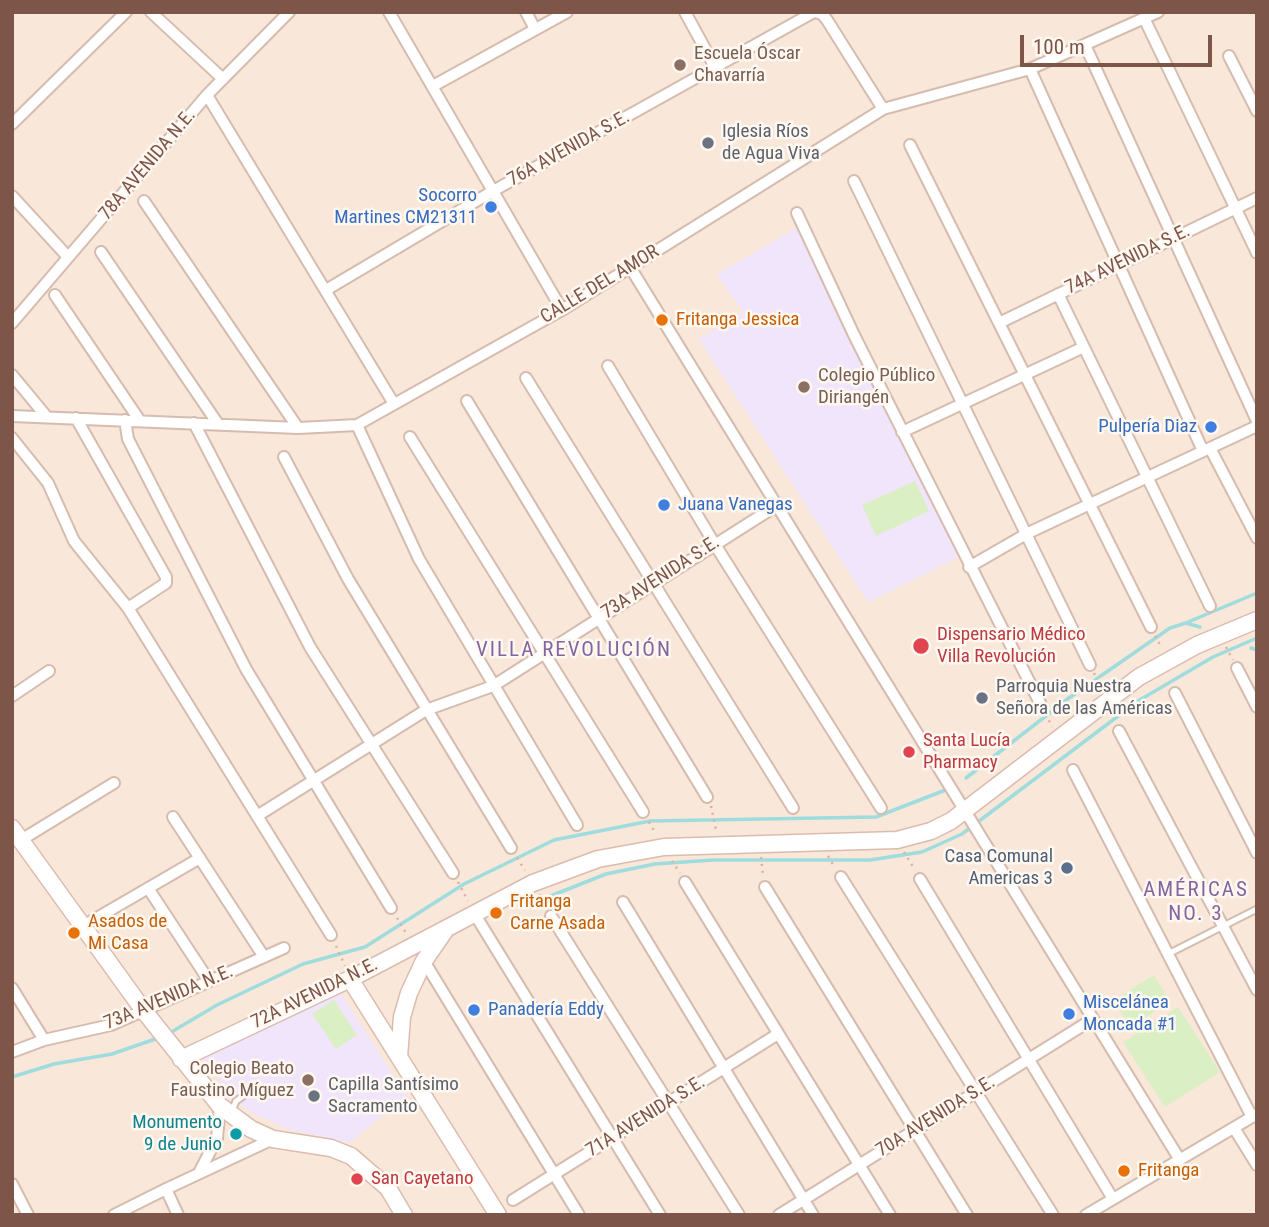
<!DOCTYPE html>
<meta charset="utf-8">
<style>
body{margin:0}
#map{position:relative;width:1269px;height:1227px;overflow:hidden;background:#fef3e9;font-family:"Roboto Condensed",sans-serif}
canvas{display:block}
.frame{position:absolute;inset:0;border:14px solid #7d5549;pointer-events:none}
.scale{position:absolute;left:1020px;top:35px;width:192px;height:32px;box-sizing:border-box;border:4px solid #7d5549;border-top:0;padding-left:9px;font-size:21px;line-height:24px;white-space:nowrap;color:#7d5549;-webkit-text-stroke:5px #fff8f1;paint-order:stroke}
</style>
<div id="map">
<canvas width="1269" height="1227"></canvas>
<div class="frame"></div>
<div class="scale">100 m</div>
</div>
<script>
const g = document.querySelector('canvas').getContext('2d');
g.lineJoin = 'round';
function paint(path, color) { g.fillStyle = color; g.fill(path, 'evenodd'); }
const toPath = rows => new Path2D(rows.map(r => 'M' + r).join(''));
function stroke(path, color, width, dash) { g.strokeStyle = color; g.lineWidth = width; g.lineCap = dash ? 'butt' : 'round'; g.setLineDash(dash || []); g.stroke(path); }
function drawText(font, color, halo, rows, align = 'center') {
  g.font = font + ' "Roboto Condensed",sans-serif'; g.lineWidth = 5; g.setLineDash([]); g.textBaseline = 'middle'; g.strokeStyle = halo; g.fillStyle = color; for (const [text, x, y, turn = 0] of rows) {
    g.save(); g.translate(x, y); g.rotate((+turn || 0) * Math.PI / 180); g.textAlign = isNaN(turn) ? turn : align; if (halo) g.strokeText(text, 0, 0); g.fillText(text, 0, 0); g.restore();
  }
}
paint(toPath([
 [12,12,1257,12,1257,1215,12,1215]
]), '#f9e7d9');
paint(toPath([
 [800,226,959,557,868,602,699,339,743,313,717,274],
 [340,992,407,1096,349,1143,288,1129,254,1114,236,1101,203,1058]
]), '#f0e5fb');
paint(toPath([
 [915,481,929,511,876,536,862,505],
 [1154,975,1170,1002,1130,1027,1114,1000],
 [334,1000,357,1035,336,1049,312,1014],
 [1178,1007,1220,1072,1165,1107,1123,1042]
]), '#dbefc5');
stroke(toPath([
 [1188,622,1257,593],
 [1251,648,1257,650],
 [966,778,1069,698,1170,628,1186,623,1200,627],
 [528,905,606,874,655,864,713,860,870,860,922,852,962,834,1138,701,1213,657,1257,638],
 [168,1034,217,1005,303,964,365,947,464,884,554,840,650,821,876,817,948,789],
 [12,1077,54,1064,112,1054,161,1037]
]), '#9fdcde', 3.5);
const lane = toPath([
 [1168,954,1257,909],
 [231,1113,236,1101,242,1097]
]);
const street = toPath([
 [151,12,223,79],
 [389,12,562,310],
 [526,12,535,29],
 [685,12,715,67],
 [814,12,822,14,827,20,883,109],
 [1144,18,1257,253],
 [1085,45,1257,421],
 [1229,56,1257,111],
 [1030,69,1203,451],
 [433,86,567,12],
 [207,95,394,404],
 [12,124,126,12],
 [910,145,1151,627],
 [854,181,1090,665],
 [12,196,68,257],
 [144,201,298,428],
 [797,213,854,335,1041,705],
 [101,252,218,424],
 [630,267,1180,1160],
 [326,290,493,191,814,12],
 [1058,294,1210,606],
 [55,295,140,421],
 [12,323,207,95,289,12],
 [999,323,1257,198],
 [608,366,714,543,881,808],
 [12,375,46,416],
 [526,378,793,808],
 [467,401,707,797],
 [12,416,298,428,357,425,562,310,883,109,1030,69,1158,12],
 [76,418,166,577,166,583,128,608],
 [125,420,128,439,246,669,391,908],
 [194,423,310,647,453,873],
 [357,425,419,559,577,825],
 [902,432,1084,347],
 [410,437,643,812],
 [12,438,48,483,74,541,128,608,331,935],
 [1210,448,1257,538],
 [284,457,348,579,511,848],
 [969,567,1028,533,1257,426],
 [1237,668,1257,707],
 [1175,693,1257,853],
 [12,696,49,671],
 [1119,731,1257,990],
 [1073,770,1252,1117],
 [257,816,426,710,493,686,776,506],
 [173,817,264,957],
 [21,840,114,783],
 [841,877,1053,1215],
 [920,879,1113,1199],
 [685,882,890,1215],
 [765,887,967,1215],
 [148,888,209,981],
 [623,902,813,1215],
 [474,913,660,1215],
 [551,916,739,1215],
 [83,926,200,858],
 [424,961,579,1215],
 [12,988,44,1040],
 [12,1052,44,1040,111,1025,284,948],
 [1234,1128,1257,1165],
 [200,1171,217,1138,220,1106],
 [12,1184,28,1215],
 [513,1200,778,1034],
 [114,1215,166,1189],
 [178,1215,166,1189,273,1139],
 [779,1215,1093,1019],
 [1086,1215,1257,1114]
]);
const secondary = toPath([
 [12,828,144,1011,220,1106,251,1129,273,1139,331,1148,351,1156,388,1188,404,1215],
 [446,929,424,961,409,993,402,1017,399,1057,498,1215],
 [350,979,399,1057],
 [181,1059,350,979,533,883,598,859,664,847,897,840,931,831,951,821,1139,677,1197,645,1257,620]
]);
stroke(lane, '#d5bcaf', 9);
stroke(street, '#d5bcaf', 14);
stroke(secondary, '#dbbcaf', 19);
stroke(toPath([
 [1155,636,1162,648],
 [1226,647,1233,660],
 [1094,673,1101,690],
 [1046,714,1052,727],
 [711,806,716,830],
 [649,822,656,834],
 [904,852,915,870],
 [828,856,835,868],
 [761,857,763,875],
 [517,858,525,870],
 [672,861,680,873],
 [458,882,468,901],
 [539,894,546,906],
 [397,918,406,933],
 [336,946,345,966]
]), '#ddb09f', 2.5, [2, 5]);
stroke(lane, '#fff', 5);
stroke(street, '#fff', 10);
stroke(secondary, '#fff', 16);
for (const [x, y, r, color] of [
 [680,65,7,"#8d6e63"],
 [708,143,7,"#6b7280"],
 [491,207,7,"#3f7fe0"],
 [662,320,7,"#e8710a"],
 [804,387,7,"#8d6e63"],
 [1211,427,7,"#3f7fe0"],
 [664,505,7,"#3f7fe0"],
 [921,646,9,"#e0444e"],
 [982,698,7,"#6b7280"],
 [909,752,7,"#e0444e"],
 [1067,868,7,"#5c6f8a"],
 [496,913,7,"#e8710a"],
 [74,933,7,"#e8710a"],
 [474,1010,7,"#3f7fe0"],
 [1069,1014,7,"#3f7fe0"],
 [308,1080,7,"#8d6e63"],
 [314,1096,7,"#6b7280"],
 [236,1134,7,"#0f9aa8"],
 [1124,1171,7,"#e8710a"],
 [357,1179,7,"#e0444e"]
]) { const dot = new Path2D(); dot.arc(x, y, r, 0, 2 * Math.PI); g.fillStyle = color; g.fill(dot); stroke(dot, '#fff8f1', 2.5); }
drawText('19px', '#785e54', '#fff8f1', [
 ["Escuela Óscar",694,54],
 ["Chavarría",694,76],
 ["Colegio Público",818,376],
 ["Diriangén",818,398],
 ["Colegio Beato",294,1069,"right"],
 ["Faustino Míguez",294,1091,"right"]
], 'left');
drawText('19px', '#5b616d', '#fff8f1', [
 ["Iglesia Ríos",722,132],
 ["de Agua Viva",722,154],
 ["Parroquia Nuestra",996,687],
 ["Señora de las Américas",996,709],
 ["Capilla Santísimo",328,1085],
 ["Sacramento",328,1107]
], 'left');
drawText('19px', '#7d5549', '#fff8f1', [
 ["76A AVENIDA S.E.",569,149,-29],
 ["78A AVENIDA N.E.",148,165,-50],
 ["74A AVENIDA S.E.",1128,260,-26],
 ["CALLE DEL AMOR",600,285,-31],
 ["73A AVENIDA S.E.",661,578,-33],
 ["72A AVENIDA N.E.",315,994,-26],
 ["73A AVENIDA N.E.",169,998,-23],
 ["71A AVENIDA S.E.",646,1117,-32],
 ["70A AVENIDA S.E.",936,1117,-32]
]);
drawText('19px', '#366cbe', '#fff8f1', [
 ["Socorro",477,196,"right"],
 ["Martines CM21311",477,218,"right"],
 ["Pulpería Diaz",1197,427,"right"],
 ["Juana Vanegas",678,505],
 ["Miscelánea",1083,1003],
 ["Moncada #1",1083,1025],
 ["Panadería Eddy",488,1010]
], 'left');
drawText('19px', '#c56008', '#fff8f1', [
 ["Fritanga Jessica",676,320],
 ["Fritanga",510,902],
 ["Carne Asada",510,924],
 ["Asados de",88,922],
 ["Mi Casa",88,944],
 ["Fritanga",1138,1171]
], 'left');
drawText('19px', '#be3a42', '#fff8f1', [
 ["Dispensario Médico",937,635],
 ["Villa Revolución",937,657],
 ["Santa Lucía",923,741],
 ["Pharmacy",923,763],
 ["San Cayetano",371,1179]
], 'left');
drawText('19px', '#4e5e75', '#fff8f1', [
 ["Casa Comunal",1053,857],
 ["Americas 3",1053,879]
], 'right');
drawText('19px', '#0d838f', '#fff8f1', [
 ["Monumento",222,1123],
 ["9 de Junio",222,1145]
], 'right');
g.letterSpacing = '2px';
drawText('21px', '#8465a0', '#fff8f1', [
 ["VILLA REVOLUCIÓN",574,651],
 ["AMÉRICAS",1196,891],
 ["NO. 3",1196,915]
]);
g.letterSpacing = '0px';
</script>
